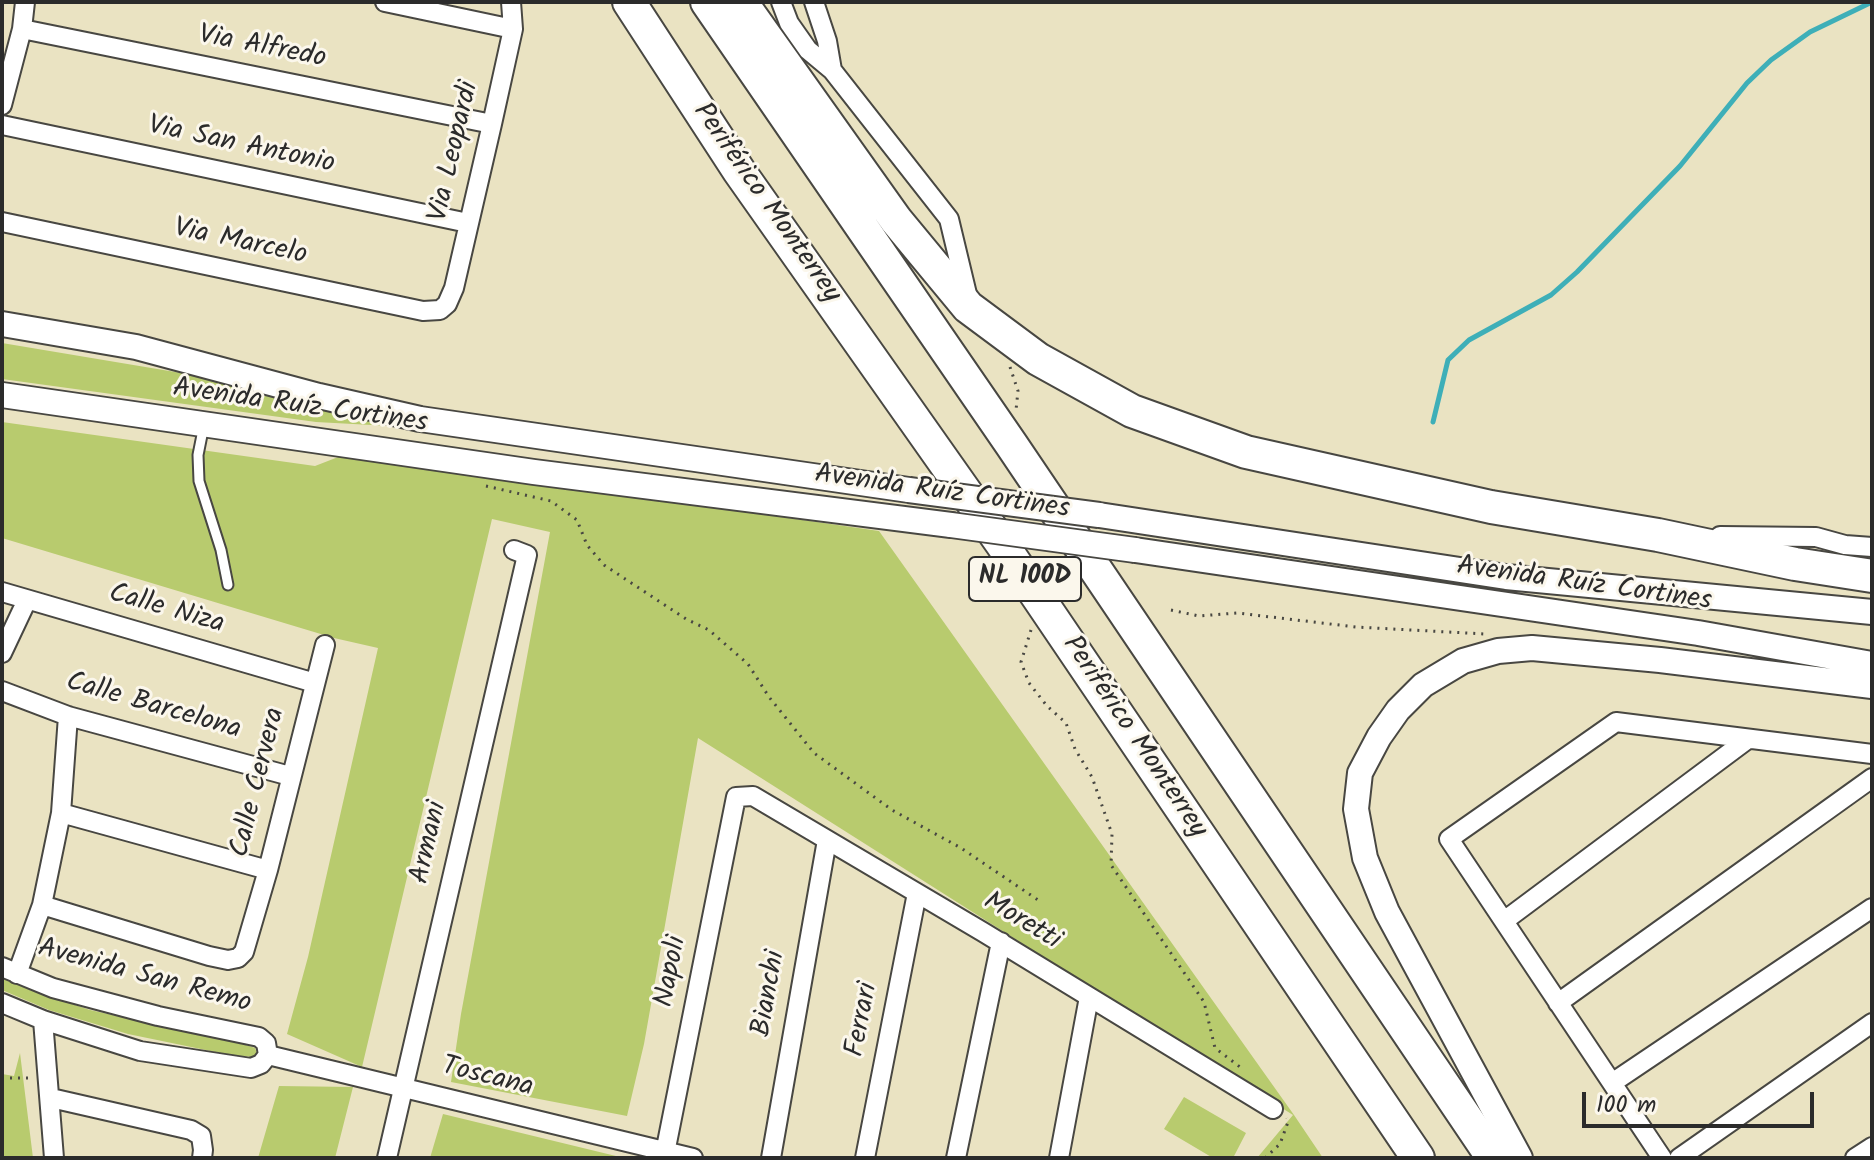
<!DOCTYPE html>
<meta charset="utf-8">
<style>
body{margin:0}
#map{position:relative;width:1874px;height:1160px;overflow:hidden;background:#eae3c2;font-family:Kalam,sans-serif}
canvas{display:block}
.frame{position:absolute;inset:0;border:4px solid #2b2b2b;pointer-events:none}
.scale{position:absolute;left:1582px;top:1092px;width:232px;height:36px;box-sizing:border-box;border:4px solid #2b2b2b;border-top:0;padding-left:10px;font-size:24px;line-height:28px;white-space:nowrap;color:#2b2b2b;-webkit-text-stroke:6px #fbf7ec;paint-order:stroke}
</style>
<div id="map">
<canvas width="1874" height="1160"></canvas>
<div class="frame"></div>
<div class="scale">100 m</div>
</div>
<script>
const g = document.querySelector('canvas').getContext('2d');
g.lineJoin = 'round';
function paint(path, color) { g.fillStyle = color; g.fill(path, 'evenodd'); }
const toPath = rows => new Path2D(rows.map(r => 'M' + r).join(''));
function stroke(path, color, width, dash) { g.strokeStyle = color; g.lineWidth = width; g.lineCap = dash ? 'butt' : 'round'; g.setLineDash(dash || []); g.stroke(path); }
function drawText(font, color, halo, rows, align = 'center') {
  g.font = font + ' Kalam,sans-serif'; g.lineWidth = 6; g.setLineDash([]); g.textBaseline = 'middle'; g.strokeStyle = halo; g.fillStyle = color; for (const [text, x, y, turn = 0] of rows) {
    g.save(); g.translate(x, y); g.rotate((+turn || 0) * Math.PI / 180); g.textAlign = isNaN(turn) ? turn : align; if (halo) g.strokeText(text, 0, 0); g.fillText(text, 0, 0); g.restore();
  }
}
paint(toPath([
 [2,343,217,379,390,426,316,422,2,379],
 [2,422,315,466,346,454,879,531,1294,1115,1323,1158,1257,1158,1293,1115,698,738,644,1044,627,1116,451,1082,461,1014,550,532,492,519,362,1067,287,1034,308,957,378,648,334,638,2,538],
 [2,977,30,990,90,1010,243,1044,255,1048,257,1053,254,1057,230,1055,128,1034,49,1010,2,990],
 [20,1053,33,1158,2,1158,2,1074,14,1076],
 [279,1086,353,1087,335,1158,258,1158],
 [1184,1097,1246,1133,1233,1158,1213,1158,1164,1129],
 [443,1114,620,1157,620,1158,430,1158]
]), '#b8cb6e');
stroke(toPath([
 [1433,422,1448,360,1469,340,1551,295,1577,272,1680,166,1747,83,1771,60,1810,32,1872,2]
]), '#3eafb8', 5);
const service = toPath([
 [204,425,198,455,199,481,221,550,228,585]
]);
const minor = toPath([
 [385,2,513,29],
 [781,2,789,23,808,50,832,70,949,219,967,294],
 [814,2,827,41,832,70],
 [22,29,492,124],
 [2,105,22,29,25,2],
 [2,125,468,223],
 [2,222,423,311,440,310,447,304,454,288,492,124,513,29,511,2],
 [1720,536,1816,537,1845,545,1872,547],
 [2,592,315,683],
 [2,653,27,600],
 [2,691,68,716,290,776],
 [61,813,268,870],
 [42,905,209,956,228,960,238,958,244,952,268,870,325,645],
 [1504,921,1748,739],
 [2,967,53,988,158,1016,259,1037,266,1043,268,1055],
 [17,974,42,905,61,813,68,716],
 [2,1003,43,1020,140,1051,251,1068,261,1064,268,1055],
 [1558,1003,1872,778],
 [43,1020,54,1158],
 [268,1055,693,1158],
 [1612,1083,1872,908],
 [51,1098,191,1130,201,1136,203,1150,202,1158],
 [387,1158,527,555,514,550],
 [664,1158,736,797,753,796,983,932,1273,1109],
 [771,1158,827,840],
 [865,1158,917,893],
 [956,1158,1001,942],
 [1059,1158,1089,997],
 [1662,1158,1449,839,1616,722,1872,754],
 [1679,1158,1872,1023],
 [1855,1158,1872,1147]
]);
const secondary = toPath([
 [2,324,136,347,319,396,420,419,909,490],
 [2,395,534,472,951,525],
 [1099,515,1506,577,1872,612],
 [1135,550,1698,633,1872,664],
 [1520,1158,1387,912,1365,858,1356,809,1360,773,1379,737,1398,710,1423,685,1463,661,1498,651,1532,648,1660,660,1872,686]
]);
const motorway = toPath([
 [629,2,739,171,1002,544,1418,1158],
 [707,2,1011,444,1493,1158],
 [741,2,896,220,968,307,1038,359,1132,411,1246,452,1491,507,1658,535,1795,564,1872,576]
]);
stroke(service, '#484742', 13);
stroke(minor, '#484742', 22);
stroke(secondary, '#484742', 28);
stroke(motorway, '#484742', 36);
stroke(toPath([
 [1010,367,1018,391,1016,410],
 [486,486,551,501,577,520,587,545,604,565,686,619,709,630,748,664,769,697,814,753,892,810,961,848,1038,900],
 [1171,610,1199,616,1237,613,1356,627,1485,634],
 [1031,630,1021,662,1029,683,1047,706,1066,723,1075,749,1092,777,1112,834,1111,865,1204,1002,1215,1048,1244,1070],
 [2,1078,29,1078],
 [1265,1158,1280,1144,1288,1122,1287,1118]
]), '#484742', 3, [2, 6]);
stroke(service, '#fff', 9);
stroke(minor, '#fff', 18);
stroke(secondary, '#fff', 24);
stroke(motorway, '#fff', 32);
const secondaryBridge = toPath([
 [909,490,1099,515],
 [951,525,1135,550]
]);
stroke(secondaryBridge, '#484742', 28, []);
stroke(secondaryBridge, '#fff', 24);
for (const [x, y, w] of [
 [1025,579,112]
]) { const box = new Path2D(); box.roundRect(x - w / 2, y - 22, w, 44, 6); g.fillStyle = '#fbf7ec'; g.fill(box); stroke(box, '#2b2b2b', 2); }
drawText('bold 26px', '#2b2b2b', null, [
 ["NL 100D",1025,579]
]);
drawText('28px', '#2b2b2b', '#fbf7ec', [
 ["Via Alfredo",262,49,11],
 ["Via San Antonio",241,147,12],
 ["Via Leopardi",456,152,-77],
 ["Periférico Monterrey",765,204,55],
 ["Via Marcelo",240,244,12],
 ["Avenida Ruíz Cortines",300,408,8],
 ["Avenida Ruíz Cortines",942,494,8],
 ["Avenida Ruíz Cortines",1584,586,8],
 ["Calle Niza",166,611,16],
 ["Calle Barcelona",153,708,16],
 ["Periférico Monterrey",1133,738,56],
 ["Calle Cervera",260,783,-76],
 ["Armani",431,843,-77],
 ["Moretti",1021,923,31],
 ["Napoli",673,972,-79],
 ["Avenida San Remo",144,978,15],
 ["Bianchi",771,994,-80],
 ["Ferrari",864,1020,-79],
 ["Toscana",487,1079,14]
]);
</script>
